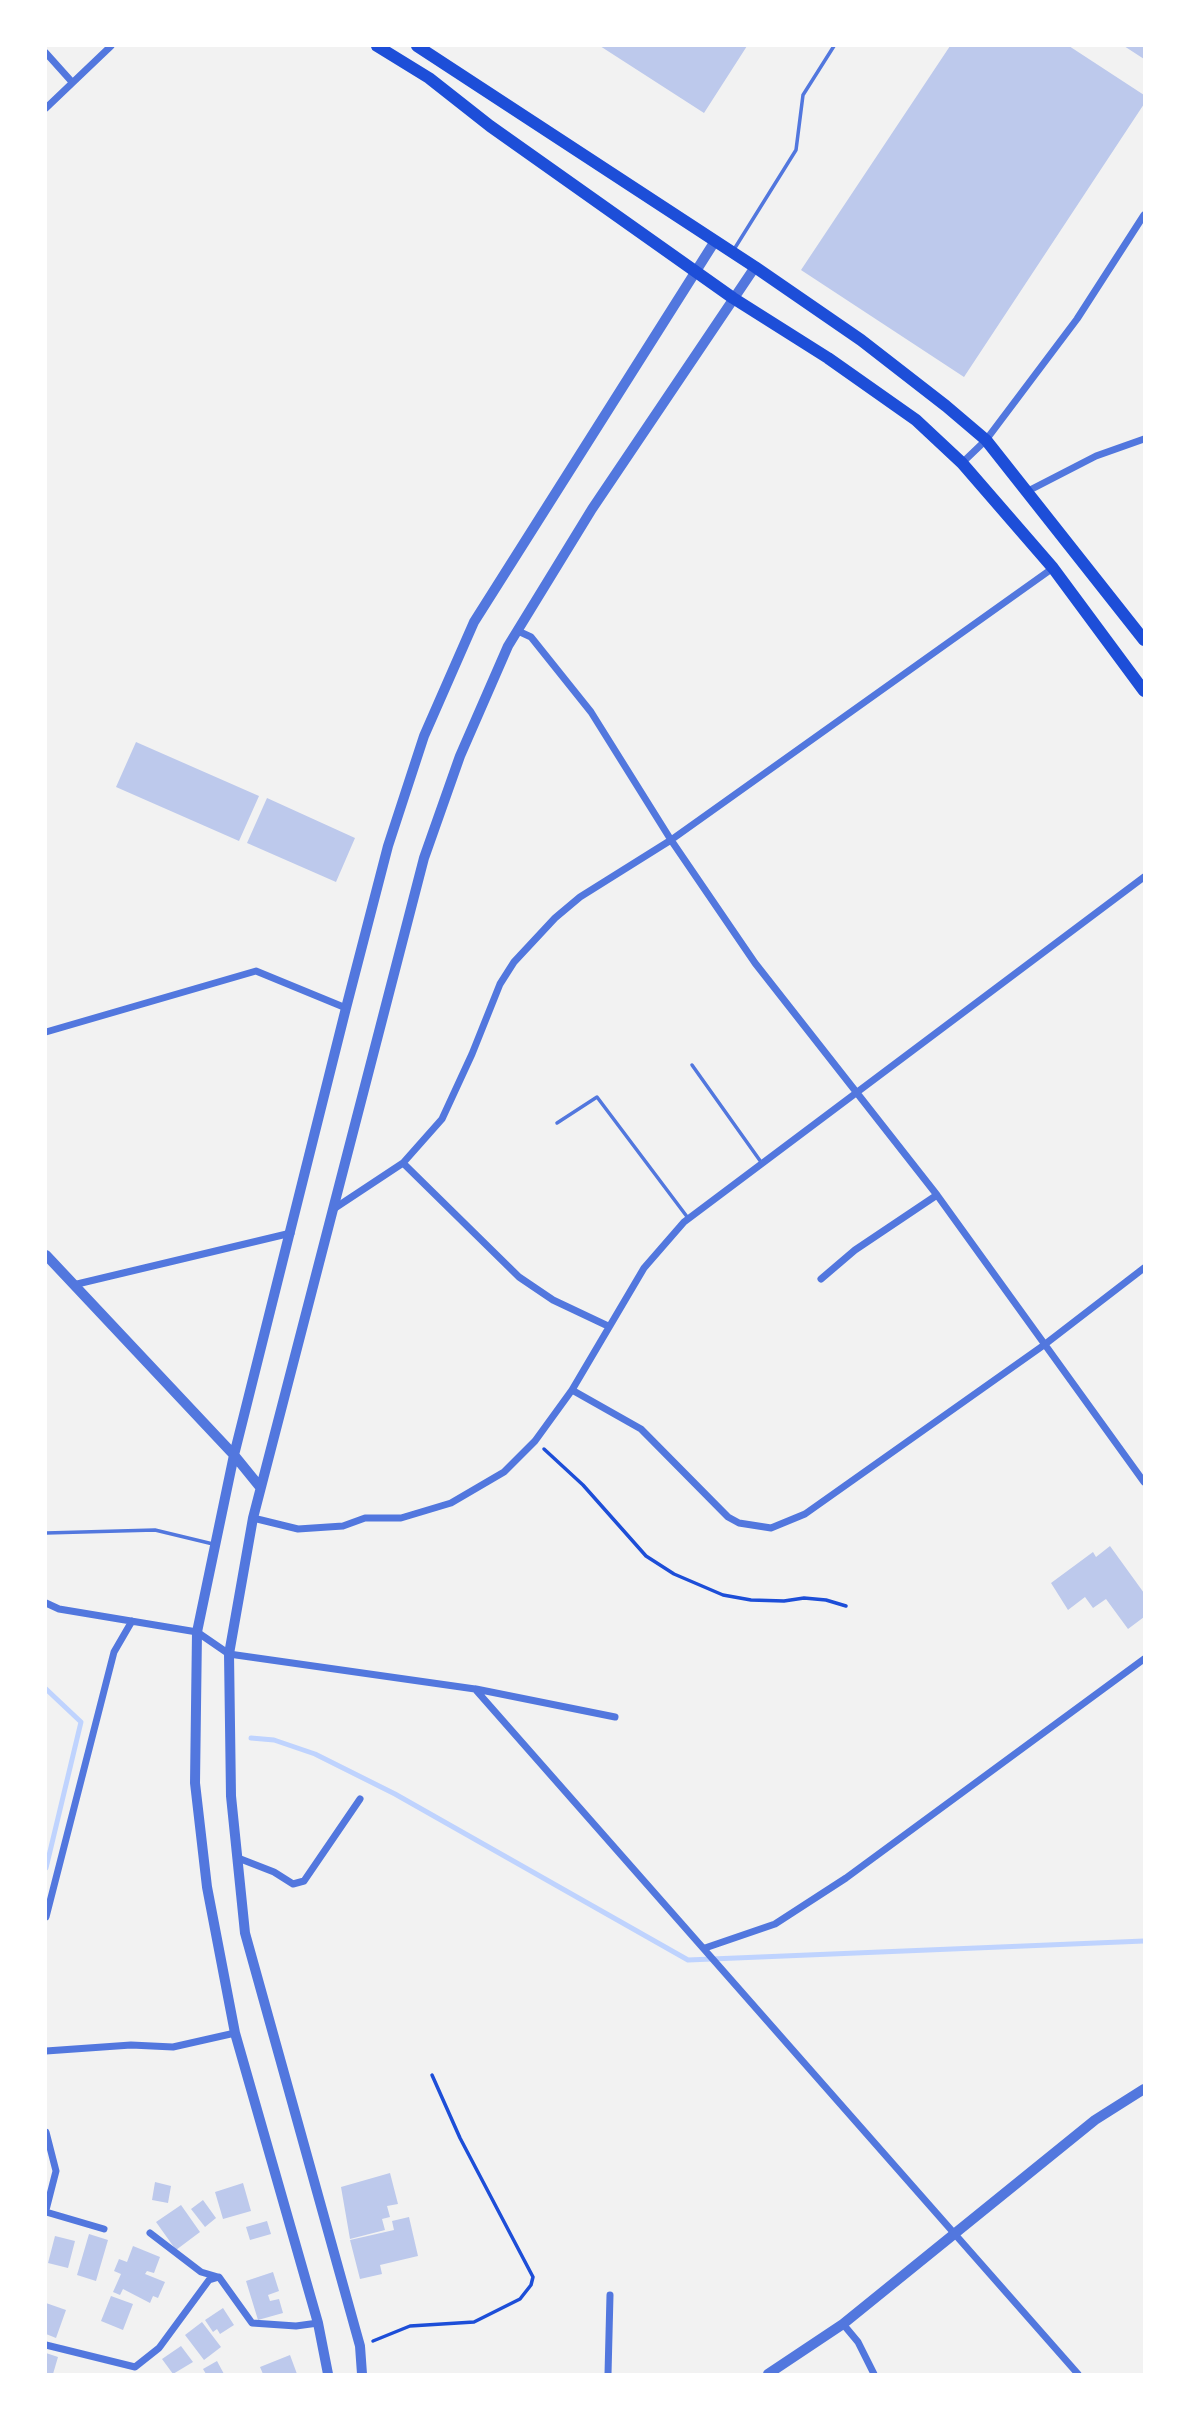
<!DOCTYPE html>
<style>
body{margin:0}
#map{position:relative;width:1190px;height:2420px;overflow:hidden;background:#f2f2f2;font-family:"Varela Round",sans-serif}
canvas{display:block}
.frame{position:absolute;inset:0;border:47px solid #fff;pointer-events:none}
</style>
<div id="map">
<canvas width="1190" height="2420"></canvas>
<div class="frame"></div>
</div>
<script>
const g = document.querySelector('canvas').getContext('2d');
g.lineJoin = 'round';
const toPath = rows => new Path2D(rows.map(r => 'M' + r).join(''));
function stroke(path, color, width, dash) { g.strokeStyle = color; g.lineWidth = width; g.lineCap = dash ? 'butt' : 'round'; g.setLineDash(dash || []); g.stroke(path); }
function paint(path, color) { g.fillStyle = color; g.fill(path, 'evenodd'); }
stroke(toPath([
 [46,1689,81,1722,46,1868],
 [251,1738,274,1740,315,1754,395,1794,688,1960,1144,1941]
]), '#bfd3fe', 5);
paint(toPath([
 [600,46,747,46,704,113],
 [950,46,1069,46,1144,95,1144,104,964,377,801,270],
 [1124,46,1144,46,1144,59],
 [136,742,259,796,239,841,116,787],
 [267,798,355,838,336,882,247,843],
 [1110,1546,1144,1593,1144,1617,1128,1629,1106,1599,1093,1608,1085,1597,1068,1610,1051,1583,1093,1552,1096,1557],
 [390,2173,398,2204,387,2206,390,2217,382,2219,385,2230,350,2239,341,2187],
 [155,2182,171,2186,168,2203,152,2200],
 [243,2183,251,2211,223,2219,215,2192],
 [203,2200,216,2218,205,2227,191,2209],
 [181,2205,200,2232,176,2250,156,2222],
 [409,2217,418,2256,380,2265,382,2274,360,2279,350,2240,394,2230,392,2221],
 [267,2221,271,2234,250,2240,246,2227],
 [89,2234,108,2240,96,2281,77,2275],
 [55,2236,75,2241,68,2268,48,2263],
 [133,2246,160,2257,154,2273,147,2271,145,2274,165,2282,158,2298,153,2296,150,2303,123,2289,120,2295,113,2292,121,2274,114,2271,119,2259,127,2262],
 [273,2272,279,2291,268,2295,270,2301,279,2299,283,2313,258,2320,246,2281],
 [111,2296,133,2304,123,2330,101,2321],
 [46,2303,66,2310,56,2338,46,2334],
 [223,2308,234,2325,220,2334,217,2329,213,2332,205,2320],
 [202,2322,221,2347,204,2360,185,2335],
 [181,2346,193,2362,173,2374,162,2359],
 [46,2353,58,2357,53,2374,46,2374],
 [290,2355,297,2374,263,2374,260,2367],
 [217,2361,224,2374,206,2374,203,2369]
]), '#bdc9ec');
stroke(toPath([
 [544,1449,583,1485,646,1556,674,1574,723,1595,751,1600,784,1601,804,1598,826,1600,846,1606],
 [373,2341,410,2326,474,2322,520,2299,531,2285,533,2277,460,2138,432,2075]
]), '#1d4ed8', 3.5);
stroke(toPath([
 [733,251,796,150,803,95,834,46],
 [692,1065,761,1162],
 [557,1123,597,1097,688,1218],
 [46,1533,155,1530,213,1544]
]), '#5277de', 3.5);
stroke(toPath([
 [46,53,72,82],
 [46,108,111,46],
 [962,463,986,440,1077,319,1144,215],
 [1028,491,1096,456,1144,439],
 [518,631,531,637,591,712,671,840,755,963,937,1195,1144,1482],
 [46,1032,256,971,346,1008],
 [403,1163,519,1277,553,1300,608,1326],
 [335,1208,403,1163,442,1119,472,1054,500,984,514,962,555,918,580,897,671,840,1053,568],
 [821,1279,855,1250,937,1195],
 [73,1285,291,1233],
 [572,1390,641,1429,728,1517,739,1523,771,1528,805,1514,1044,1345,1144,1268],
 [253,1518,298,1529,343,1526,365,1518,401,1518,451,1503,504,1472,535,1441,572,1390,644,1268,684,1222,1144,877],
 [46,1603,59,1609,197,1632,229,1654,475,1689,1078,2374],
 [476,1689,615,1717],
 [238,1858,274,1872,293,1884,304,1881,360,1799],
 [46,1917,114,1652,132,1621],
 [705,1948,775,1924,846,1878,1144,1659],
 [46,2051,131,2045,173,2047,235,2033],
 [46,2132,56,2171,46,2210],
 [46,2212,104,2229],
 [150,2233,201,2272,218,2277],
 [843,2324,858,2342,874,2374],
 [46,2345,135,2367,159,2348,209,2280,219,2277,252,2323,296,2326,318,2323],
 [608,2374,610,2295]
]), '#5277de', 7);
stroke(toPath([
 [46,1255,234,1455,260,1487],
 [328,2374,318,2323,235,2033,207,1887,195,1783,197,1632,234,1455,346,1008,388,846,424,736,474,622,715,241],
 [362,2374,360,2346,245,1933,231,1796,229,1654,253,1518,424,858,460,756,508,646,592,509,755,267],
 [768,2374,843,2324,1095,2120,1144,2089]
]), '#5277de', 10);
stroke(toPath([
 [377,46,429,78,490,126,733,298,828,358,916,420,962,463,1053,568,1144,691],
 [417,46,755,267,861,340,946,406,986,440,1144,640]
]), '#1d4ed8', 12);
</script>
